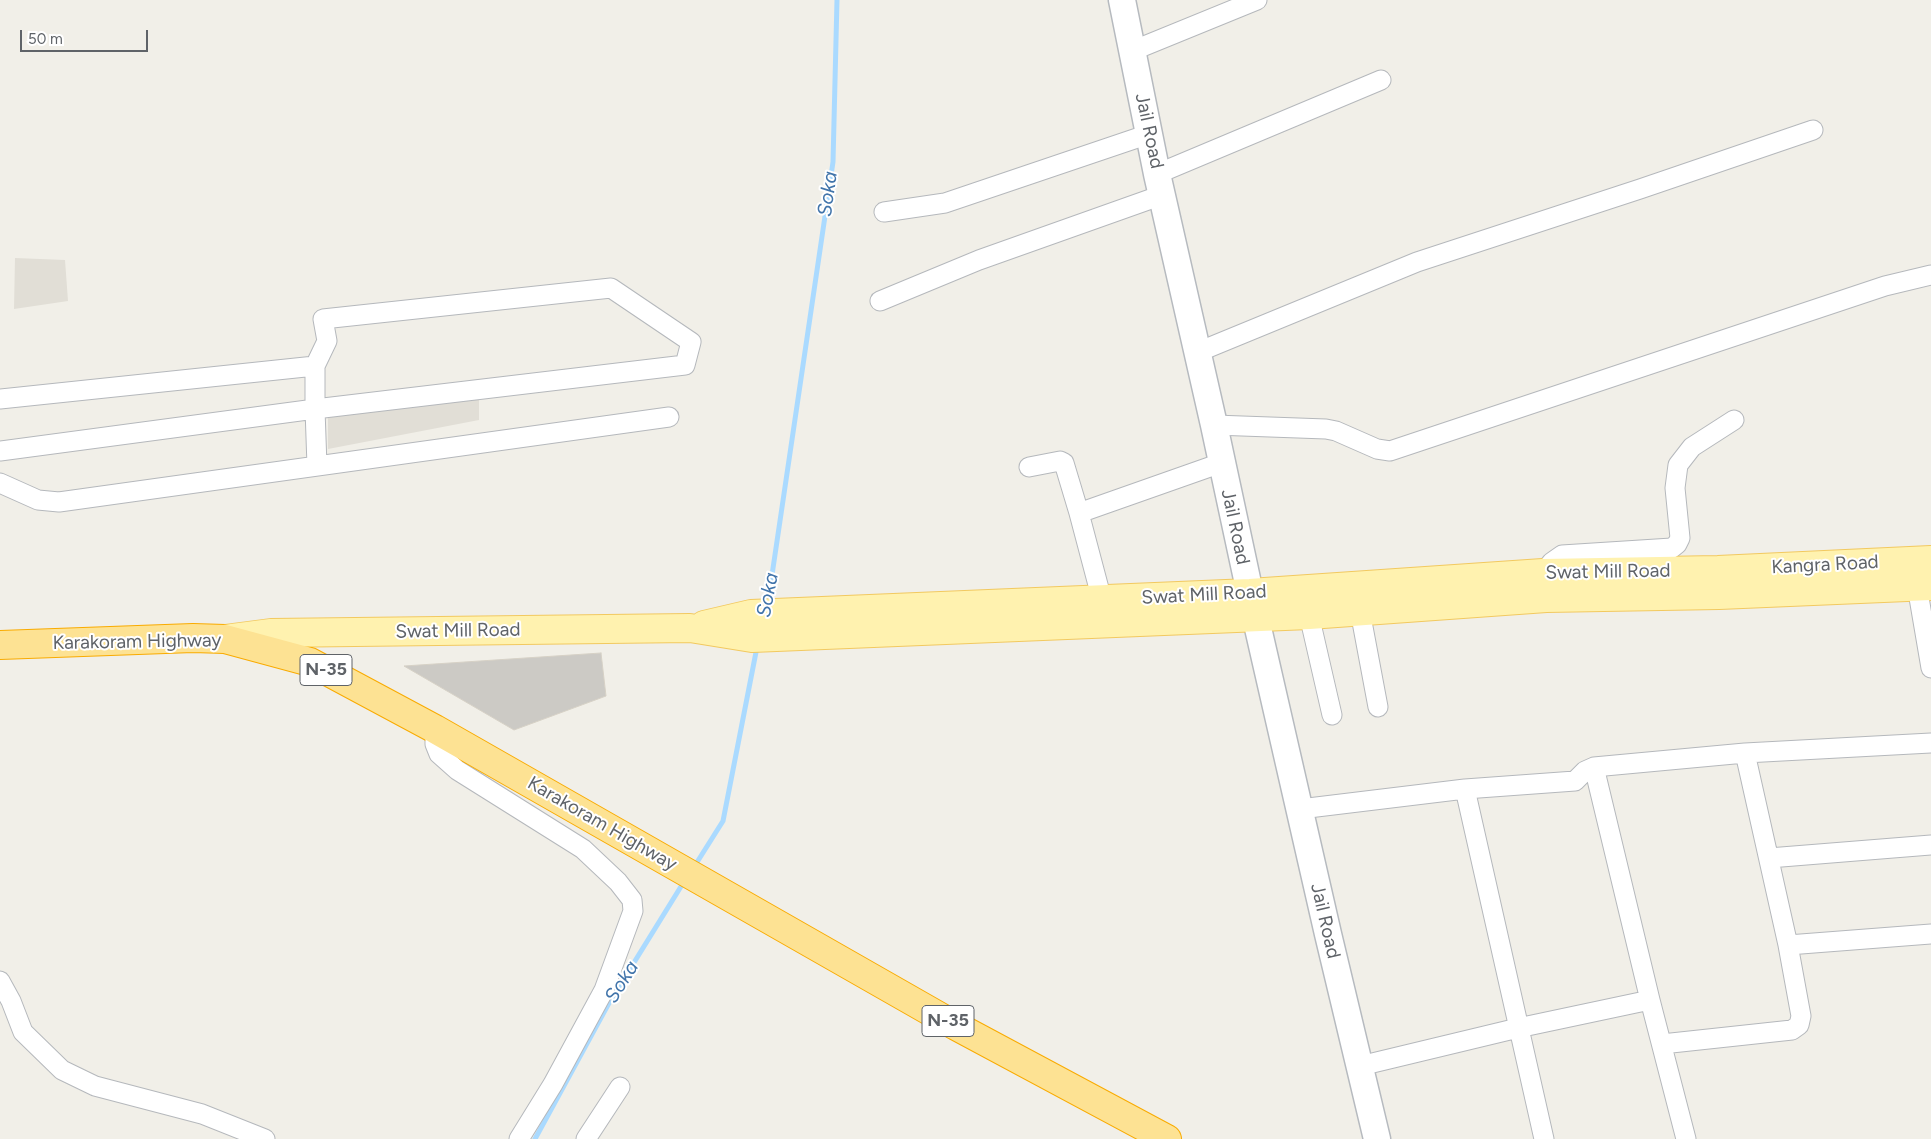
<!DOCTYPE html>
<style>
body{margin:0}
#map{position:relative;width:1931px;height:1139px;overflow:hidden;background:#f1efe8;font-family:Figtree,sans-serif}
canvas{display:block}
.scale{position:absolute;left:20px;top:30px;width:128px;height:22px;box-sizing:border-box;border:2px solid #5f6368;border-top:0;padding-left:6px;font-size:15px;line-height:18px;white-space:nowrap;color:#5f6368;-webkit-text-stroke:4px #fff;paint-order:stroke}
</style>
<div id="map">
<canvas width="1931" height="1139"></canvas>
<div class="scale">50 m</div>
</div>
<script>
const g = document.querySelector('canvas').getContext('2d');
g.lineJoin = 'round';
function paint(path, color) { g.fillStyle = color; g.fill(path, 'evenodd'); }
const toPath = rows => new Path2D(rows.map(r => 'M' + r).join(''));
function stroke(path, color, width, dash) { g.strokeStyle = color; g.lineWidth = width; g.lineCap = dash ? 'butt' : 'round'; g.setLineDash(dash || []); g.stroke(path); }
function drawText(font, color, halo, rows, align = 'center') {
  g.font = font + ' Figtree,sans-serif'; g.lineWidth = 4; g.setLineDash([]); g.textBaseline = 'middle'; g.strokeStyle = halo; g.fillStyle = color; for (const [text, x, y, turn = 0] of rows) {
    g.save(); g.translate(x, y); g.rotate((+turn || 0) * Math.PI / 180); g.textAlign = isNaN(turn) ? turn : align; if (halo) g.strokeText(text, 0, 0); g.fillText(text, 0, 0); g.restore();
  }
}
paint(toPath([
 [15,258,65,260,68,301,14,309],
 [479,389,479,420,328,449,328,415]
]), '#e1ded6');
stroke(toPath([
 [766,604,772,575,833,162,837,0],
 [694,867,723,821,757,647],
 [535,1139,609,1003,685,880]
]), '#aadaff', 5);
const building = toPath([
 [601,653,606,696,514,730,404,666,601,653]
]);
paint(building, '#cccac5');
stroke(building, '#d6d1c6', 1);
const street = toPath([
 [1132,51,1257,0],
 [1157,174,1381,80],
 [884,212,945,203,1149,134],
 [880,301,979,260,1162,195],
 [1198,352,1417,262,1640,189,1813,130],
 [0,399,315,366],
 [1214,425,1326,429,1336,431,1377,449,1390,451,1885,286,1931,275],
 [0,451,315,409,315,366,327,341,323,319,611,288,691,342,685,365,315,409,317,466],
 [1029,467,1060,461,1064,463,1079,513,1102,600],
 [0,483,38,500,59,502,669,417],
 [1079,513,1221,463],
 [1543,573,1552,562,1562,555,1672,548,1677,544,1680,538,1675,488,1678,465,1692,447,1734,420],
 [1917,586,1931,668],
 [1360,611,1378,707],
 [1309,615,1332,715],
 [435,729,435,744,439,754,457,770,583,849,618,882,632,900,633,911,604,990,553,1084,519,1139],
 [1594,767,1650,1000,1686,1139],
 [1465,789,1544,1139],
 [1300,809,1465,789,1575,781,1585,771,1594,767,1745,753,1931,743],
 [1769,858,1931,845],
 [1788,945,1931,934],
 [0,981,11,1001,23,1032,62,1070,95,1086,202,1114,265,1139],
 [1662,1044,1792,1030,1799,1025,1801,1016,1788,945,1745,753],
 [1360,1066,1518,1028,1650,1000],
 [586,1139,620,1087]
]);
const secondary = toPath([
 [1122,0,1157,174,1214,425,1250,593,1328,934,1377,1139]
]);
const primary = toPath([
 [704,625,751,614,1250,593,1543,573,1718,570,1931,560],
 [225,639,271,633,690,628,752,638,1309,615,1546,598,1719,595,1931,586]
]);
const highway = toPath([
 [0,645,193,638,225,639,310,662,435,729,956,1026,1167,1139]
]);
stroke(street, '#b5b8bc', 21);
stroke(secondary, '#b6babf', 29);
stroke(primary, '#f2c960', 30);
stroke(highway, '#f9ab00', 30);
stroke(street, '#fff', 19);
stroke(secondary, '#fff', 26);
stroke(primary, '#fff2af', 28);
stroke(highway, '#fde293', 28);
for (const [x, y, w] of [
 [326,670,52],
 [948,1021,52]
]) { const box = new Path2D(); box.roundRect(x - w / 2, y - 15.5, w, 31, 4); g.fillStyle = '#fff'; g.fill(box); stroke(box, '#5f6368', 1); }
drawText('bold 18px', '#5f6368', null, [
 ["N-35",326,670],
 ["N-35",948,1021]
]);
drawText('19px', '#5f6368', '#fff', [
 ["Jail Road",1149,131,78],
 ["Jail Road",1235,527,78],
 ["Kangra Road",1825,565,-3],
 ["Swat Mill Road",1608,572,-1],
 ["Swat Mill Road",1204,595,-3],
 ["Swat Mill Road",458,631,-1],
 ["Karakoram Highway",137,642,-1],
 ["Karakoram Highway",602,824,30],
 ["Jail Road",1325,921,77]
]);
drawText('italic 20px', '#4174aa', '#fff', [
 ["Soka",828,194,-82],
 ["Soka",768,595,-79],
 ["Soka",622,982,-58]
]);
</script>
